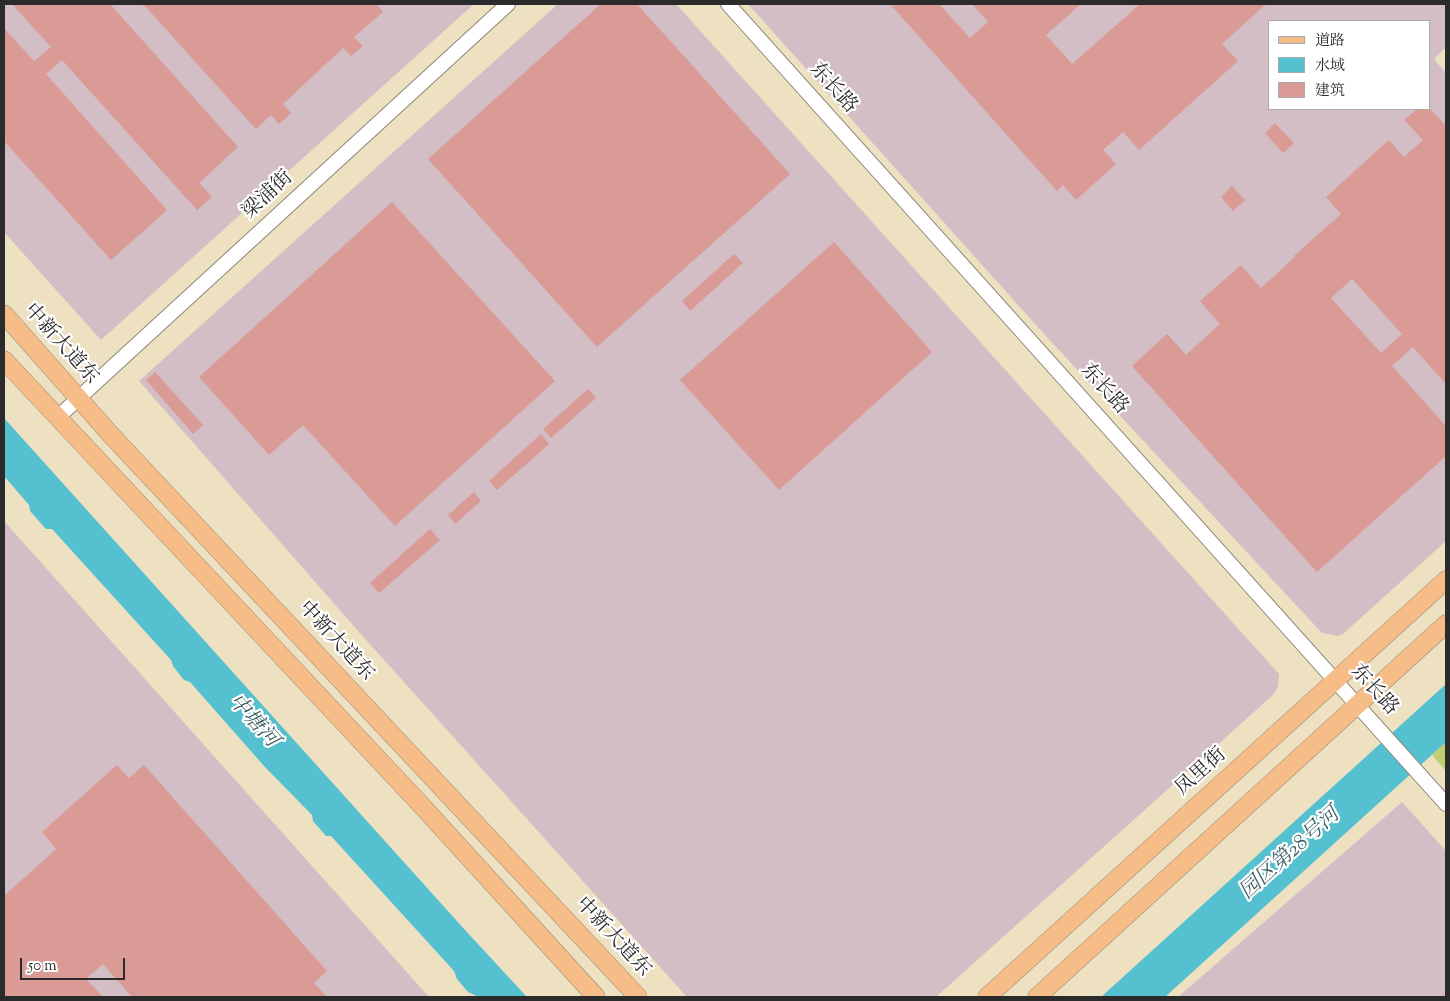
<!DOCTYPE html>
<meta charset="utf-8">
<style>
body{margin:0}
#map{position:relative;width:1450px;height:1001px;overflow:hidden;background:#ede1c1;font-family:"Sorts Mill Goudy","Noto Serif SC",serif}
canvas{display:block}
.frame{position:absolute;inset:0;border:5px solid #2b2b2b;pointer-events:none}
.legend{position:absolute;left:1268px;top:20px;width:162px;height:90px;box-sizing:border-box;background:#fff;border:1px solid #aaa;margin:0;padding:6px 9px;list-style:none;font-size:15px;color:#2b2b2b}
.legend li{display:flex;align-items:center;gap:10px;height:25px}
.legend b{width:25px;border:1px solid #aaa}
.scale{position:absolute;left:20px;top:958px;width:105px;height:22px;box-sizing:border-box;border:2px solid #2b2b2b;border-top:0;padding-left:6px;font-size:15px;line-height:18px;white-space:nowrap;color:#2b2b2b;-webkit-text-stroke:4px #fff;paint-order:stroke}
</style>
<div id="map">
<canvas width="1450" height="1001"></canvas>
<div class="frame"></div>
<ul class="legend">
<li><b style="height:6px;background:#f7bd88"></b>道路</li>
<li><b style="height:14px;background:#55c0cf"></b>水域</li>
<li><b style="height:14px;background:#da9a96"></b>建筑</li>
</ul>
<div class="scale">50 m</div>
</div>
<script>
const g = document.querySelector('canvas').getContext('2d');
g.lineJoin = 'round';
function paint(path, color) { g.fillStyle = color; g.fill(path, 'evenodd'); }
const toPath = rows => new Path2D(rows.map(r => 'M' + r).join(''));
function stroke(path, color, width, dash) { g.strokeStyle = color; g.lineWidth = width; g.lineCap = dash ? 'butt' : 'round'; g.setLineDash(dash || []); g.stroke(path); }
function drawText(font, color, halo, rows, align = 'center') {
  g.font = font + ' "Sorts Mill Goudy","Noto Serif SC",serif'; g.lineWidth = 4.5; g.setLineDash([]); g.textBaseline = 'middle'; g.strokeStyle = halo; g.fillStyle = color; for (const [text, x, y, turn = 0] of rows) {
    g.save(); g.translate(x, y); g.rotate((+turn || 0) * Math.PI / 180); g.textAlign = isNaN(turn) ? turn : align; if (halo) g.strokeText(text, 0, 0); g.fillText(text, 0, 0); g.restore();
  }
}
paint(toPath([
 [4,4,474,4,101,340,4,232],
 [558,4,676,4,1279,674,1278,687,1273,695,936,997,687,997,359,632,139,381],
 [748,4,1446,4,1446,47,1434,59,1446,73,1446,541,1343,634,1338,636,1322,633,1045,335],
 [1269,21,1429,21,1429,109,1269,109],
 [4,521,429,997,4,997],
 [1402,802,1446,851,1446,997,1178,997]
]), '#d2bec4');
paint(toPath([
 [1446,742,1446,771,1432,755]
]), '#c2ce70');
paint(toPath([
 [4,418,465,930,527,997,479,997,468,992,457,979,454,971,331,836,326,836,313,821,312,815,264,766,190,682,184,680,173,666,171,660,52,529,46,529,30,511,29,505,4,476],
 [1446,684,1446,742,1165,997,1101,997]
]), '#55c0cf');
paint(toPath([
 [12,4,110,4,238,147,199,183,212,197,197,210,62,60,46,74,167,210,111,260,4,141,4,28,34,61,51,47],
 [143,4,376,4,383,12,354,37,363,46,351,56,343,48,283,104,291,113,279,124,271,115,256,129],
 [601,4,637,4,790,174,597,347,428,159],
 [890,4,939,4,970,38,988,22,972,4,1081,4,1046,35,1072,64,1140,4,1266,4,1222,44,1238,61,1139,150,1123,132,1103,150,1116,164,1076,200,1063,185,1057,191],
 [1417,109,1430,109,1446,126,1446,384,1413,347,1392,366,1446,426,1446,456,1317,572,1132,366,1167,334,1186,355,1220,324,1200,301,1241,265,1261,288,1295,257,1294,256,1341,214,1326,197,1389,140,1404,157,1423,140,1404,120],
 [1352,279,1402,334,1381,353,1331,298],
 [1275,123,1294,143,1283,153,1265,133],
 [1232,186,1245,200,1233,211,1221,197],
 [392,202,555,381,395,526,303,425,269,455,199,377],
 [834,242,932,352,779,490,680,380],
 [734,254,743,263,690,311,682,301],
 [155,372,203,425,193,434,146,380],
 [588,389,596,398,551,438,543,429],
 [541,434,549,444,497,490,489,481],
 [474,492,481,501,455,524,448,515],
 [430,529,440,540,379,593,370,583],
 [117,765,129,778,144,765,327,971,314,983,327,997,132,997,103,964,86,979,103,997,4,997,4,896,56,849,42,832]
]), '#da9a96');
const tertiary = toPath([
 [728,4,1446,804],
 [57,418,508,4]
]);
const primary = toPath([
 [4,314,111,435,638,997],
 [4,360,423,807,596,997],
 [987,997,1446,580],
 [1037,997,1446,624]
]);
stroke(tertiary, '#8c8676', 16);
stroke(primary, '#8c8676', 19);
stroke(tertiary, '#fff', 14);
stroke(primary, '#f7bd88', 18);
drawText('20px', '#2b2b2b', '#fff', [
 ["东长路",832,89,48],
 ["梁浦街",269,196,-43],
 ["中新大道东",60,345,48],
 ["东长路",1103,390,48],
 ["中新大道东",335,642,47],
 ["东长路",1373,691,48],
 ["凤里街",1202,773,-42],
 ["中新大道东",612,938,47]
]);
drawText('italic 21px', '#3a5f64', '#fff', [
 ["中塘河",252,722,48],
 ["园区第28号河",1291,855,-42]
]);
</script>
